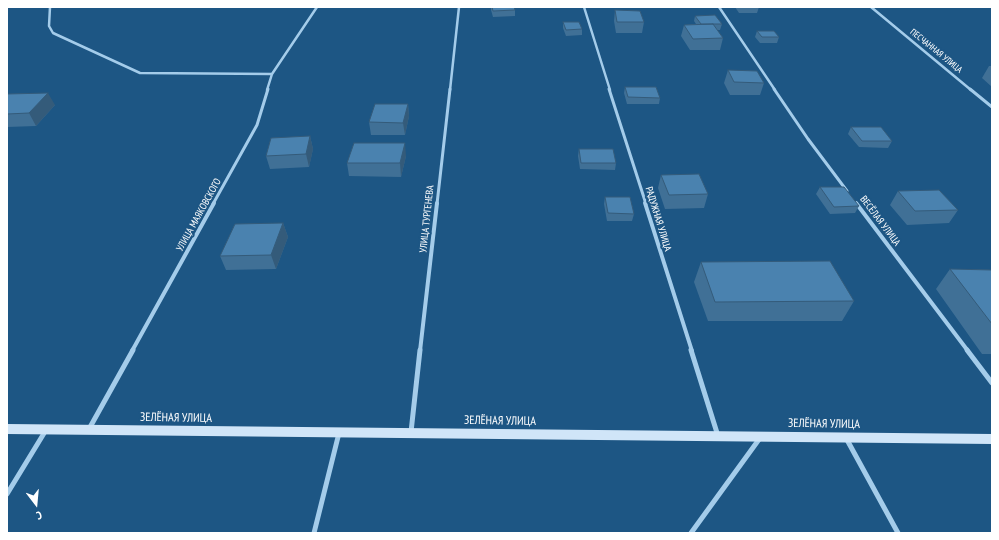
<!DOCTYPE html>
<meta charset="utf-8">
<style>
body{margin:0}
#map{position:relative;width:999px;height:540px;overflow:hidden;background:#1d5684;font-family:"PT Sans Narrow",sans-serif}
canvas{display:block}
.frame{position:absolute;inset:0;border:8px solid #fff;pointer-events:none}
.north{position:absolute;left:16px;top:484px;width:40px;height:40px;-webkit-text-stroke:3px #1d5684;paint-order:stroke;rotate:164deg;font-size:11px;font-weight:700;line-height:16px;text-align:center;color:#fff}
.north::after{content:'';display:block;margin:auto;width:14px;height:18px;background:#fff;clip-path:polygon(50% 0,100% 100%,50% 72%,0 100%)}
</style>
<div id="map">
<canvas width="999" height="540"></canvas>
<div class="frame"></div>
<div class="north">С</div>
</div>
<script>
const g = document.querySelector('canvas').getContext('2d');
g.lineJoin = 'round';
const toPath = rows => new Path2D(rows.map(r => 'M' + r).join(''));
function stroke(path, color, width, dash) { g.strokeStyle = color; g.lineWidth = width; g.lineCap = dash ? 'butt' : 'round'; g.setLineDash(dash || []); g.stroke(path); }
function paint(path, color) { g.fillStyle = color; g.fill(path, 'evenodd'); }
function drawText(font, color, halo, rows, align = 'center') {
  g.font = font + ' "PT Sans Narrow",sans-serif'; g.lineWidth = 4; g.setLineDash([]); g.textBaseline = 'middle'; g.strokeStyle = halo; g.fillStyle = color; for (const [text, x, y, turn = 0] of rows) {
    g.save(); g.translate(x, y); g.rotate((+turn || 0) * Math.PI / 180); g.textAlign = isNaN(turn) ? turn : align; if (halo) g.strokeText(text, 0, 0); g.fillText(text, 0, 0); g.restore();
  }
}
stroke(toPath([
 [50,7,49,26,53,33,140,73,272,74],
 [584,7,610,90],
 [719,7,775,90],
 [871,7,971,90],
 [267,90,272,74,317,7],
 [450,90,459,7]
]), '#a4ccea', 2.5);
stroke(toPath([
 [609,89,646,204],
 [774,89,808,139,847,191],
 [970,89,992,107],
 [213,204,257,125,268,89],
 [437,204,450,89]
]), '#a4ccea', 3);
stroke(toPath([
 [645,203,692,351],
 [856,203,968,351],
 [132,351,214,203],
 [420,351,437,203]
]), '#a4ccea', 4);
stroke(toPath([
 [691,350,718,436],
 [967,350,992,383],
 [89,429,133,350],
 [411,432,420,350],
 [846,438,898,533],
 [7,494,46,430],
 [314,533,339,433],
 [691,533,760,438]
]), '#a4ccea', 5);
paint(toPath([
 [7,424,992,434,992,444,7,434,7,424]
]), '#d0e5f8');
paint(toPath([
 [491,7,514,7,515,10,515,16,493,17,491,10],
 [735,7,759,7,757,13,739,13],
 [615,10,644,22,642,33,616,33,614,21],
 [695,16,722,24,720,30,717,30,723,38,720,50,690,50,681,36,684,25,696,24,694,21],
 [563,22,582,29,582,35,566,36,563,28],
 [757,31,779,37,777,43,760,43,755,37],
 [989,66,992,66,992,87,982,78],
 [728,70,764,83,760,95,730,95,724,83],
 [625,87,660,98,659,104,627,104,624,93],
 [7,94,55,105,36,126,7,127],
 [408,104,409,116,405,135,371,135,369,122],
 [851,127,892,141,888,148,859,147,848,134],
 [310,136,313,149,309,167,270,169,266,156],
 [579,149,616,163,615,170,580,169,578,156],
 [406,156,401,177,349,176,347,163],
 [661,175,708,194,704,208,665,209,658,188],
 [820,187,859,206,855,213,830,214,816,194],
 [898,191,958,210,949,223,907,225,890,205],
 [605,197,634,214,632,221,607,221,604,204],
 [283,223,288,237,276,269,226,270,220,256],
 [701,262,854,301,842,321,708,321,694,282],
 [950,269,992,270,992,354,982,354,936,289]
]), '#407096');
paint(toPath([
 [48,93,55,105,36,126,29,113],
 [408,104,409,116,405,135,403,123],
 [310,136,313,149,309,167,306,154],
 [405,143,406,156,401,177,400,163],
 [283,223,288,237,276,269,271,255]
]), '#345b7a');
const building = toPath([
 [492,7,514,7,515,10,493,11,492,7],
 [615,10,640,11,644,22,617,22,615,10],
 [715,15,722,24,701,24,695,16,715,15],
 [563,22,579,22,582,29,566,30,563,22],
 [713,24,723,38,693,39,684,25,713,24],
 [757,31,774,31,779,37,762,37,757,31],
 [728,70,757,71,764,83,734,82,728,70],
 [625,87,656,87,660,98,628,97,625,87],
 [48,93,29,113,7,114,7,94,48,93],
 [375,104,408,104,403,123,369,122,375,104],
 [851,127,881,127,892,141,862,141,851,127],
 [310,136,306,154,266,156,271,138,310,136],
 [354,143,405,143,400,163,347,163,354,143],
 [579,149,613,149,616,163,581,163,579,149],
 [699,174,708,194,669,195,661,175,699,174],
 [820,187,844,187,859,206,834,207,820,187],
 [939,190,958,210,915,211,898,191,939,190],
 [605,197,630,197,634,214,608,213,605,197],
 [283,223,271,255,220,256,235,224,283,223],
 [830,261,854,301,715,302,701,262,830,261],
 [950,269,992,270,992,324,950,269]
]);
paint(building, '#4a82af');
stroke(building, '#345b7a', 1);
drawText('9px', '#fff', '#1d5684', [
 ["ПЕСЧАННАЯ УЛИЦА",936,51,39]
]);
drawText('10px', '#fff', '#1d5684', [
 ["УЛИЦА МАЯКОВСКОГО",199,215,-61],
 ["УЛИЦА ТУРГЕНЕВА",427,219,-84],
 ["РАДУЖНАЯ УЛИЦА",658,219,73],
 ["ВЕСЁЛАЯ УЛИЦА",880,221,53]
]);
drawText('12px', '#fff', '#1d5684', [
 ["ЗЕЛЁНАЯ УЛИЦА",176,418,1],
 ["ЗЕЛЁНАЯ УЛИЦА",500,421,1],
 ["ЗЕЛЁНАЯ УЛИЦА",824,424,1]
]);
</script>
